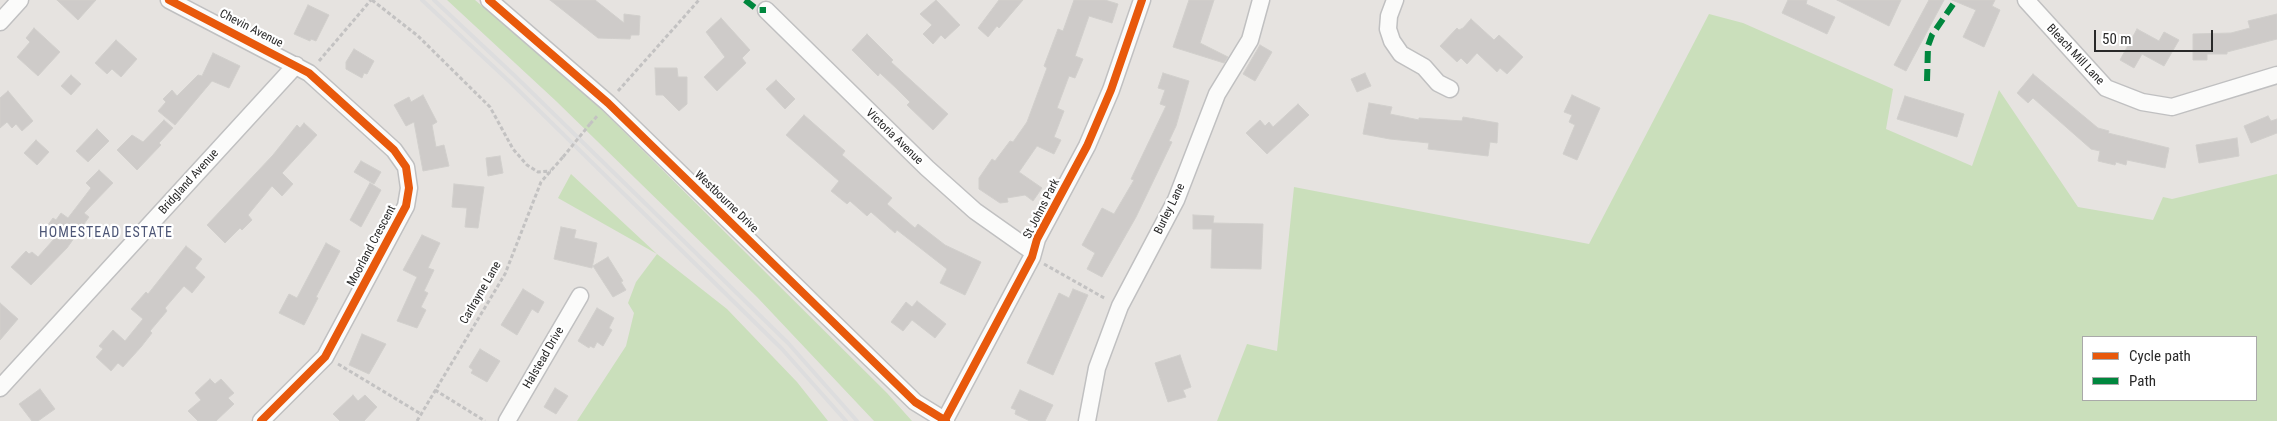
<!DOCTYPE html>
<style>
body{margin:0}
#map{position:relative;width:2277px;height:421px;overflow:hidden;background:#e6e3e0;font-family:"Roboto Condensed",sans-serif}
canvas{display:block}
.legend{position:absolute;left:2082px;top:336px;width:175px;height:65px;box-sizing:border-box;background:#fff;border:1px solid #a9a9a9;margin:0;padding:6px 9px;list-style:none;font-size:15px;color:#292929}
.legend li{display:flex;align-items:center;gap:10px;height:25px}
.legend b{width:25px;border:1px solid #a9a9a9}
.scale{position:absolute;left:2094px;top:30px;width:119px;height:22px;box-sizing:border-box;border:2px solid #292929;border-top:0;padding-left:6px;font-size:15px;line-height:18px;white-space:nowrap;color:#292929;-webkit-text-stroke:4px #fff;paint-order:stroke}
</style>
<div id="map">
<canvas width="2277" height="421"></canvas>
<ul class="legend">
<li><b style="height:6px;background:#e8590c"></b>Cycle path</li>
<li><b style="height:6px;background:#00873e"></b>Path</li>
</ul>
<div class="scale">50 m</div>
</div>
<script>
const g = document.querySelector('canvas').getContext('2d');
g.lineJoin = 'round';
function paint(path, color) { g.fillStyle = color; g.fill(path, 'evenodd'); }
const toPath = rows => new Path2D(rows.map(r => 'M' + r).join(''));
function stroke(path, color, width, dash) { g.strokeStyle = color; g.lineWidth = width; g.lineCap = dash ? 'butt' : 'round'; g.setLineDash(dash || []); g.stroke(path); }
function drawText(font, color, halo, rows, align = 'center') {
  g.font = font + ' "Roboto Condensed",sans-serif'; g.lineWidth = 4.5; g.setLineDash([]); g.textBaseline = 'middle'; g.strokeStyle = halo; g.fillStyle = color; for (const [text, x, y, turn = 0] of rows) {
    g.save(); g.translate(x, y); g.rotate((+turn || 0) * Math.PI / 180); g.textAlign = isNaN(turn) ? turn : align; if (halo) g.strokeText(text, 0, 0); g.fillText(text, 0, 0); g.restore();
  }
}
paint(toPath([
 [447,0,475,0,596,104,887,393,912,421,874,421,757,297,556,101],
 [1709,14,1743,23,1893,89,1886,129,1972,166,1999,90,2078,207,2153,220,2163,197,2172,199,2277,174,2277,421,1217,421,1247,344,1277,351,1294,187,1589,244],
 [2083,337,2256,337,2256,400,2083,400],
 [571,174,657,254,727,309,797,382,828,421,577,421,626,346,634,313,628,303,636,282,657,254,558,198]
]), '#cadfbb');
const building = toPath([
 [57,0,96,0,78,20,57,0],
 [550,0,595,0,624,23,624,14,640,16,639,35,631,35,630,39,598,38,550,0],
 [936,0,960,25,945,39,941,35,933,44,923,34,932,25,920,14,936,0],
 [999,0,1023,0,999,28,997,26,988,37,978,28,999,0],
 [1074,0,1105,0,1118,4,1112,23,1089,16,1075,56,1083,59,1075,78,1069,76,1057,108,1064,111,1054,137,1061,140,1054,154,1037,146,1019,172,1042,188,1033,201,1025,195,1007,198,1008,202,1000,203,979,189,979,178,992,159,995,161,1010,141,1013,142,1027,122,1047,68,1044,66,1058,29,1063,31,1074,0],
 [1189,0,1214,0,1200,43,1228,57,1224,63,1173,47,1189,0],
 [1788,0,1807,0,1806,4,1835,17,1827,34,1782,13,1788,0],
 [1837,0,1901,0,1889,26,1837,0],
 [1929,0,1944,0,1906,71,1894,65,1929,0],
 [1952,0,1995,0,1992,6,2000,10,1984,47,1963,37,1976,10,1952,0],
 [308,5,329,15,316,41,311,39,310,41,294,34,308,5],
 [2277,14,2277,39,2227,52,2227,54,2207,54,2207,60,2193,60,2193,34,2231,33,2250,28,2248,21,2277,14],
 [721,18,750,50,742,58,746,63,717,91,704,77,725,57,706,32,721,18],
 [1471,19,1494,40,1499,35,1523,57,1507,74,1500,68,1497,72,1477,53,1467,64,1461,58,1457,62,1440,46,1457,28,1459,30,1463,28,1471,19],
 [34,28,60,52,38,76,17,57,30,42,26,38,34,28],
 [2137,29,2159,41,2164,32,2179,40,2164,66,2142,54,2134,68,2120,60,2137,29],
 [867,34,893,60,891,62,948,114,933,130,907,105,910,102,897,89,880,73,878,76,852,50,867,34],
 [116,40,137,59,121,77,112,69,107,74,95,63,116,40],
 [1260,45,1272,52,1255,81,1243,74,1260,45],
 [354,49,374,61,367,74,364,73,362,78,346,69,346,62,354,49],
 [213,53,240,66,229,88,212,81,175,125,158,111,166,102,163,99,172,90,177,96,198,75,202,76,213,53],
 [655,68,677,68,678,77,687,77,687,104,679,111,663,95,656,95,655,68],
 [1163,73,1189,81,1176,126,1169,141,1172,142,1136,217,1102,277,1087,269,1095,253,1082,245,1102,208,1114,214,1134,180,1131,179,1166,106,1160,104,1165,90,1158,88,1163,73],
 [1365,73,1371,86,1357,92,1351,79,1365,73],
 [2033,74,2098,128,2109,131,2108,133,2169,148,2165,168,2127,160,2126,165,2116,162,2115,165,2098,161,2100,151,2091,149,2033,98,2028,103,2017,93,2033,74],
 [71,75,81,84,71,95,61,86,71,75],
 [776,80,795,99,785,109,766,89,776,80],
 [8,91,33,121,22,131,16,124,12,128,7,122,0,128,0,98,8,91],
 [423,95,437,122,432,125,436,147,444,145,449,166,423,171,414,122,406,126,394,105,409,97,411,102,423,95],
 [1572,95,1600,108,1577,160,1563,154,1575,125,1569,122,1572,115,1564,112,1572,95],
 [1905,96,1964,114,1957,137,1897,119,1905,96],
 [1369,103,1392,107,1390,114,1419,120,1419,118,1462,121,1463,117,1498,123,1497,143,1490,142,1488,156,1428,149,1429,143,1390,139,1363,134,1369,103],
 [1298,104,1309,115,1267,154,1246,133,1260,120,1265,126,1269,122,1273,127,1298,104],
 [804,115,845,151,842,155,892,198,887,204,915,228,918,224,945,245,981,262,965,295,940,283,947,269,897,230,895,233,871,212,867,216,850,201,847,204,831,191,839,181,786,135,804,115],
 [2268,116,2271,121,2277,119,2277,133,2251,143,2244,126,2268,116],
 [164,120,173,128,159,143,161,145,137,170,117,150,132,135,143,142,164,120],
 [304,123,317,135,282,173,293,184,282,196,272,186,248,215,252,220,242,230,240,228,225,243,207,225,273,155,297,125,300,128,304,123],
 [97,129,109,141,88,162,76,151,97,129],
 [2237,138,2239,156,2199,163,2196,145,2237,138],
 [36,140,49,152,37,165,24,153,36,140],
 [500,156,503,173,488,176,486,158,500,156],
 [361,161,381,172,374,184,354,172,361,161],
 [99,170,113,183,84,213,89,217,67,248,31,285,11,267,26,251,29,254,32,252,38,257,54,239,44,230,53,218,56,220,61,213,68,218,91,188,86,183,99,170],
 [370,183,381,190,361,227,350,220,370,183],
 [454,184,484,187,478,228,465,227,467,208,452,207,454,184],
 [1193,215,1214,216,1213,223,1263,224,1261,269,1211,268,1212,229,1193,229,1193,215],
 [561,227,576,230,574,238,597,243,592,268,554,259,561,227],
 [422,235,440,243,428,268,434,270,424,291,428,293,421,307,426,310,417,328,397,321,417,277,403,270,422,235],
 [326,243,340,251,316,297,318,298,304,325,279,313,289,294,297,298,326,243],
 [186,246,202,259,195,268,205,277,192,293,184,286,165,308,167,311,150,331,152,333,141,347,123,367,118,363,111,371,96,357,103,349,99,346,113,330,125,341,143,319,131,309,146,292,148,294,186,246],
 [608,257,623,281,621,282,626,290,613,297,593,266,608,257],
 [523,289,544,302,538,313,532,309,517,335,501,325,523,289],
 [1073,289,1088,295,1053,375,1027,363,1059,293,1069,298,1073,289],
 [917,301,946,324,935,338,912,320,903,331,891,322,906,302,912,307,917,301],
 [0,303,18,319,0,340,0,303],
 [597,308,614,318,609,328,612,330,603,346,597,342,594,348,590,346,589,348,578,341,597,308],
 [362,334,386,344,369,374,349,365,362,334],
 [480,349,500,361,487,382,471,373,473,370,469,367,480,349],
 [1180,355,1191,387,1183,390,1186,397,1168,402,1155,363,1180,355],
 [210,379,215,384,221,379,234,393,228,398,234,404,216,421,198,421,188,411,201,400,195,393,210,379],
 [555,388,568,396,556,414,544,407,555,388],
 [40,389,55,409,38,421,32,421,19,404,40,389],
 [1020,390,1053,405,1045,421,1030,421,1015,414,1016,410,1011,408,1020,390],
 [353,395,358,401,365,395,377,407,364,421,340,421,333,414,353,395]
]);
paint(building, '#cecbc9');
stroke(building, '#d1cfcc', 1);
const minor = toPath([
 [169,0,309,73,394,150,406,167,409,188,406,206,325,357,261,421],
 [489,0,608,103,915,402,946,421],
 [1395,0,1389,16,1388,29,1392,41,1401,54,1424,67,1438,83,1450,89],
 [2026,0,2106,88,2142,102,2172,107,2277,75],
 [766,10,927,168,975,211,1033,252],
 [0,22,20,0],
 [0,388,296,65],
 [945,420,1032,257,1037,239,1087,146,1111,90,1142,0],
 [507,421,580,296],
 [1087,421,1097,368,1120,306,1176,200,1217,94,1250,40,1261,0]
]);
stroke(minor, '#c0c0c1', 19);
stroke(toPath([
 [372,0,418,36,490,107,513,149,527,165,538,172,551,171],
 [319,61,371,0],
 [618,91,699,0],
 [590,124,598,115],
 [1044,264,1106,299],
 [338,364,421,414],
 [435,390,485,421],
 [417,421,505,274,541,182,563,157]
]), '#c3c2c2', 3, [4, 2.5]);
stroke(minor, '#fbfbfa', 16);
stroke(toPath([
 [422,0,511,83,782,349,846,421],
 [434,0,516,77,788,343,857,421]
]), '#ddddde', 4);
stroke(toPath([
 [563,157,590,124]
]), '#c3c2c2', 3, [4, 2.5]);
stroke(toPath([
 [745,0,758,10,766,10],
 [1927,81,1928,46,1932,35,1956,0]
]), '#00873e', 6, [12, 6]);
stroke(toPath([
 [169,0,309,73,394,150,406,167,409,188,406,206,325,357,261,421],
 [489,0,608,103,915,402,946,421],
 [945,420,1032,257,1037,239,1087,146,1111,90,1142,0]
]), '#e8590c', 8);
drawText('12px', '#292929', '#fff', [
 ["Chevin Avenue",251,29,27],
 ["Bleach Mill Lane",2075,55,47],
 ["Victoria Avenue",894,137,44],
 ["Bridgland Avenue",189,182,-48],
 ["Westbourne Drive",726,202,44],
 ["St Johns Park",1042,209,-63],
 ["Burley Lane",1170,209,-64],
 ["Moorland Crescent",372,246,-62],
 ["Carlrayne Lane",481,293,-60],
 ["Halstead Drive",544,358,-60]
]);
g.letterSpacing = '1px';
drawText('14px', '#4d5676', '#fff', [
 ["HOMESTEAD ESTATE",106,233]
]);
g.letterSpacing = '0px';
</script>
